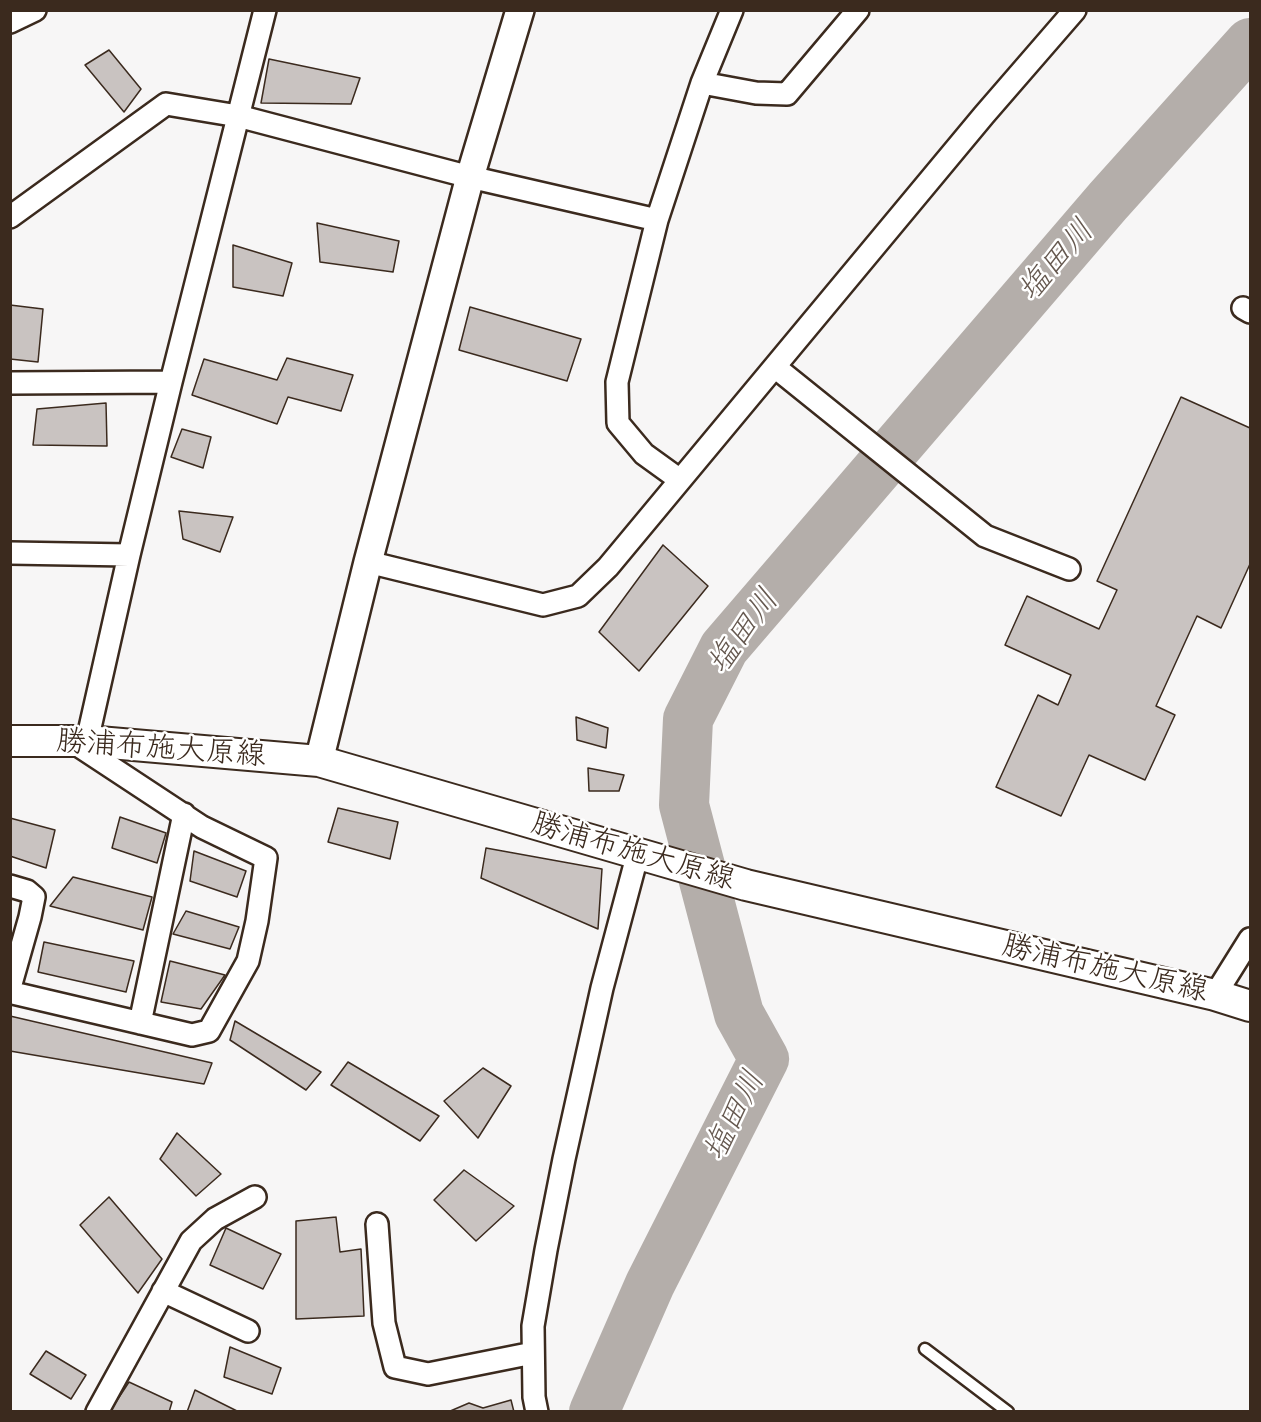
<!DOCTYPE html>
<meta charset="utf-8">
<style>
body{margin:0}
#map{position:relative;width:1261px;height:1422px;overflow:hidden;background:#f7f6f6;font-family:Caveat,sans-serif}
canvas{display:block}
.frame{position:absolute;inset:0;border:12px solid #3b2a1e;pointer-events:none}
</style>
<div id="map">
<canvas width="1261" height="1422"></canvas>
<div class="frame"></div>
</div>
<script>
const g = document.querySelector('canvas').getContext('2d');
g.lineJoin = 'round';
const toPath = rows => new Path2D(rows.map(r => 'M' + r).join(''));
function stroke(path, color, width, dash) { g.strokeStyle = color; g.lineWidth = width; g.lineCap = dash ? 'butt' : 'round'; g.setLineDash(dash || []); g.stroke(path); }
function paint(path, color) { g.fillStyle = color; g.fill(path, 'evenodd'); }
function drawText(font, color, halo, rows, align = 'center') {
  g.font = font + ' Caveat,"Klee One",sans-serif'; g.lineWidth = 5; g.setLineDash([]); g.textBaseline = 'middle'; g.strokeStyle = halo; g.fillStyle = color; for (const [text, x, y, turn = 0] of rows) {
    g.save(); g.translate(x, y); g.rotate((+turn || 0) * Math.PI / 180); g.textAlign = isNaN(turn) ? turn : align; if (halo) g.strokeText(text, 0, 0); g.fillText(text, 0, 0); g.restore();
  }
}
stroke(toPath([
 [594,1412,650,1284,764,1059,739,1014,684,805,688,719,724,648,1108,201,1250,43]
]), '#b4aeaa', 50);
const building = toPath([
 [109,50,141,89,124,112,85,65,109,50],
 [269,59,360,78,351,104,261,103,269,59],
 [317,223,399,241,393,272,320,262,317,223],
 [233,245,292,263,283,296,233,287,233,245],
 [10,305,43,309,38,362,10,359,10,305],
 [470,307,581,339,567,381,459,350,470,307],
 [287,358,353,375,341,411,288,397,277,424,192,395,204,359,277,380,287,358],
 [1181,397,1250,428,1250,564,1221,628,1197,616,1156,706,1175,715,1145,780,1089,755,1061,816,996,787,1038,695,1058,705,1071,675,1005,645,1027,596,1099,629,1117,590,1097,581,1181,397],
 [106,403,107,446,33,445,37,409,106,403],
 [182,429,211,437,203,468,171,457,182,429],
 [179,511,233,517,220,552,183,539,179,511],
 [663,545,708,586,639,671,599,632,663,545],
 [576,717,608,728,606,748,577,740,576,717],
 [588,768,624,775,619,791,589,791,588,768],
 [338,808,398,822,390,859,328,842,338,808],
 [120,817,166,833,157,863,112,848,120,817],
 [10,818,55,830,46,868,10,856,10,818],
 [486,848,602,869,598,929,481,878,486,848],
 [194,851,246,871,237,897,190,881,194,851],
 [73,877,152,897,143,930,50,906,73,877],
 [186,911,239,927,230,949,173,934,186,911],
 [44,942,134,961,126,992,38,972,44,942],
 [170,961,225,975,201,1009,161,1002,170,961],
 [10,1016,212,1063,204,1084,10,1051,10,1016],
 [235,1021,321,1072,306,1090,230,1040,235,1021],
 [348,1062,439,1116,420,1141,331,1085,348,1062],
 [483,1068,511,1086,478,1138,444,1101,483,1068],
 [177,1133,221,1174,196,1196,160,1159,177,1133],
 [464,1170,514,1206,476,1241,434,1200,464,1170],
 [109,1197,162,1259,138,1293,80,1225,109,1197],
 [336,1217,340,1252,361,1249,364,1316,296,1319,296,1221,336,1217],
 [226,1228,281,1254,263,1289,210,1265,226,1228],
 [230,1347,281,1368,272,1394,224,1377,230,1347],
 [46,1351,86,1375,71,1399,30,1374,46,1351],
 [129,1382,172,1402,169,1412,110,1411,129,1382],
 [195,1390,239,1412,187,1412,195,1390],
 [511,1400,514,1412,448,1412,469,1403,483,1408,511,1400]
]);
paint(building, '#c9c3c1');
stroke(building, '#3b2a1e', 1.5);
const service = toPath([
 [925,1349,1008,1412]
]);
const minor = toPath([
 [10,22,35,10],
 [702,83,756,93,787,94,858,10],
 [10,217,166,104,238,116,470,177,657,220],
 [1243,308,1250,312],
 [775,367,985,536,1069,569],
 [10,383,171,382],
 [680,480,644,454,618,423,617,382,657,220,702,83,732,10],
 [10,553,129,555],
 [368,562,543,605,578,596,608,567,984,115,1075,10],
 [87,741,129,555,171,382,265,10],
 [10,886,27,891,34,897,30,917,11,984,13,993,192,1035,209,1031,248,961,257,921,266,858,202,827,73,742],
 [1215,995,1250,939],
 [140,1023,184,814],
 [377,1224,384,1323,395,1367,428,1374,533,1353],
 [163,1291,248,1331],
 [97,1412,191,1241,215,1219,255,1197],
 [537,1412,534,1397,533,1326,546,1250,564,1159,602,988,638,853]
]);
const tertiary = toPath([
 [319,761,368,562,470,177,520,10]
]);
const secondary = toPath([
 [10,741,87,741,319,761,746,885,1215,995,1250,1006]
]);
stroke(service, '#3b2a1e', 15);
stroke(minor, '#3b2a1e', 26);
stroke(tertiary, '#3b2a1e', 32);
stroke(secondary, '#3b2a1e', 34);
stroke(service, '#fff', 10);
stroke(minor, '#fff', 21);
stroke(tertiary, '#fff', 27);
stroke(secondary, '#fff', 30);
drawText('30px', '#3b2a1e', '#fff', [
 ["勝浦布施大原線",161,749,4],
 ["勝浦布施大原線",633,852,16],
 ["勝浦布施大原線",1105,969,13]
]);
drawText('italic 32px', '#65584f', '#fff', [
 ["塩田川",1057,261,-49],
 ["塩田川",744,632,-54],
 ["塩田川",735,1116,-63]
]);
</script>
